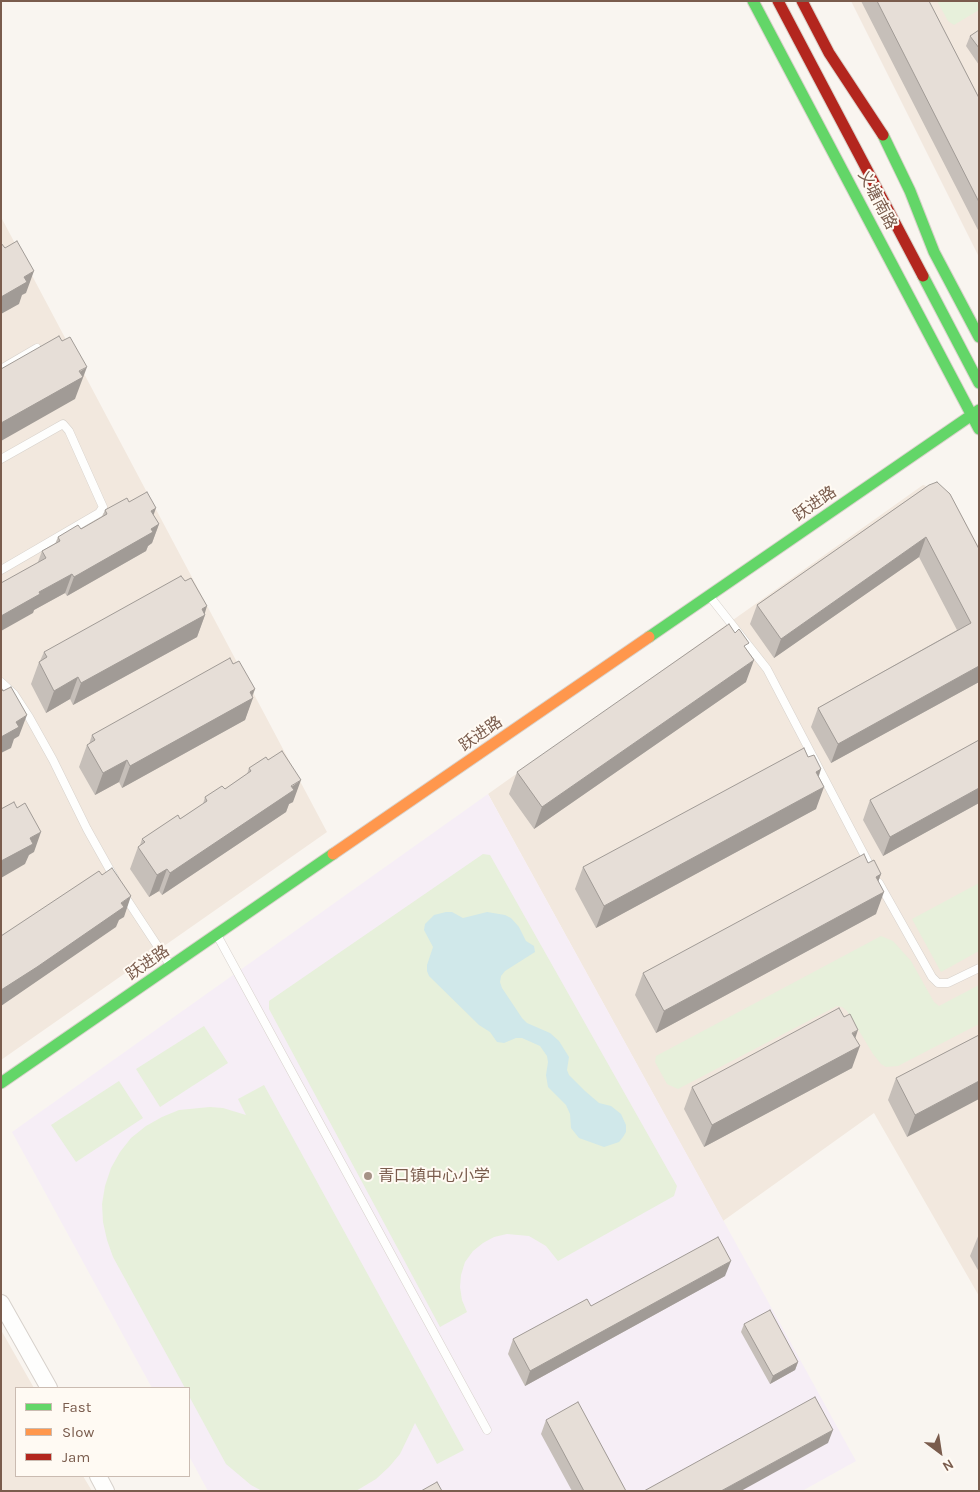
<!DOCTYPE html>
<meta charset="utf-8">
<style>
body{margin:0}
#map{position:relative;width:980px;height:1492px;overflow:hidden;background:#f9f5f0;font-family:Karla,sans-serif}
canvas{display:block}
.frame{position:absolute;inset:0;border:2px solid #7a5c4d;pointer-events:none}
.legend{position:absolute;left:15px;top:1387px;width:175px;height:90px;box-sizing:border-box;background:#fffaf3;border:1px solid #cabbb1;margin:0;padding:6px 9px;list-style:none;font-size:15px;color:#7a5c4d}
.legend li{display:flex;align-items:center;gap:10px;height:25px}
.legend b{width:25px;border:1px solid #cabbb1}
.north{position:absolute;left:915px;top:1427px;width:50px;height:50px;-webkit-text-stroke:4px #fffaf3;paint-order:stroke;rotate:149deg;font-size:14px;font-weight:700;line-height:20px;text-align:center;color:#7a5c4d}
.north::after{content:'';display:block;margin:auto;width:18px;height:22px;background:#7a5c4d;clip-path:polygon(50% 0,100% 100%,50% 72%,0 100%)}
</style>
<div id="map">
<canvas width="980" height="1492"></canvas>
<div class="frame"></div>
<ul class="legend">
<li><b style="height:6px;background:#63d668"></b>Fast</li>
<li><b style="height:6px;background:#ff974d"></b>Slow</li>
<li><b style="height:6px;background:#b3261e"></b>Jam</li>
</ul>
<div class="north">N</div>
</div>
<script>
const g = document.querySelector('canvas').getContext('2d');
g.lineJoin = 'round';
function paint(path, color) { g.fillStyle = color; g.fill(path, 'evenodd'); }
const toPath = rows => new Path2D(rows.map(r => 'M' + r).join(''));
function stroke(path, color, width, dash) { g.strokeStyle = color; g.lineWidth = width; g.lineCap = dash ? 'butt' : 'round'; g.setLineDash(dash || []); g.stroke(path); }
function drawText(font, color, halo, rows, align = 'center') {
  g.font = font + ' Karla,"Noto Sans SC",sans-serif'; g.lineWidth = 4; g.setLineDash([]); g.textBaseline = 'middle'; g.strokeStyle = halo; g.fillStyle = color; for (const [text, x, y, turn = 0] of rows) {
    g.save(); g.translate(x, y); g.rotate((+turn || 0) * Math.PI / 180); g.textAlign = isNaN(turn) ? turn : align; if (halo) g.strokeText(text, 0, 0); g.fillText(text, 0, 0); g.restore();
  }
}
paint(toPath([
 [851,1,979,1,979,257],
 [1,217,327,832,1,1060],
 [923,485,949,492,979,547,979,1296,874,1113,723,1221,488,794],
 [1,1330,34,1388,16,1388,16,1476,83,1476,92,1491,1,1491]
]), '#f2e8de');
paint(toPath([
 [488,794,856,1461,802,1491,208,1491,189,1456,189,1388,152,1388,12,1132]
]), '#f6eef6');
paint(toPath([
 [937,1,979,1,979,10,954,25,948,21],
 [483,854,490,855,677,1186,674,1196,558,1261,546,1246,529,1236,507,1234,494,1237,483,1243,473,1251,465,1262,461,1275,460,1287,462,1300,467,1312,440,1327,269,1009,269,1001],
 [979,883,979,951,941,972,912,919],
 [881,936,893,941,911,961,934,1002,939,1006,979,985,979,1024,898,1066,886,1067,881,1064,873,1054,847,1011,842,1007,837,1006,678,1089,667,1084,655,1062,656,1056],
 [204,1026,228,1063,160,1107,136,1069],
 [119,1081,143,1118,76,1162,51,1125],
 [264,1085,464,1450,437,1464,415,1423,400,1454,389,1467,376,1479,356,1491,262,1491,251,1485,226,1464,189,1396,189,1388,185,1388,113,1257,107,1240,103,1222,102,1204,105,1186,111,1168,120,1152,131,1138,146,1126,162,1117,179,1110,210,1107,223,1108,246,1115,238,1099]
]), '#e7f0db');
paint(toPath([
 [446,912,452,912,463,918,487,912,505,915,511,918,519,927,526,941,534,946,535,952,505,971,501,976,500,982,502,988,522,1018,527,1023,550,1033,559,1041,569,1057,567,1070,569,1075,585,1091,599,1103,611,1106,621,1114,626,1125,626,1132,623,1137,619,1142,604,1147,579,1138,571,1128,570,1114,566,1105,548,1087,546,1075,548,1062,547,1056,540,1046,522,1038,516,1038,504,1043,497,1042,490,1032,479,1025,429,976,427,971,427,965,433,947,424,930,425,924,434,915]
]), '#d0e8ea');
const lane = toPath([
 [1,369,37,348],
 [1,459,63,424,69,431,103,507,99,513,1,570],
 [711,598,767,669,868,862],
 [1,682,14,694,29,717,53,760,87,829,115,879],
 [879,883,932,977,938,983,948,983,979,968],
 [124,895,170,965],
 [217,935,487,1430]
]);
const street = toPath([
 [1,1303,49,1388],
 [98,1476,106,1491]
]);
const fast = toPath([
 [753,1,979,429],
 [883,135,910,191,934,252,979,337],
 [923,276,979,383],
 [649,637,979,410],
 [1,1083,333,854]
]);
const slow = toPath([
 [333,854,649,637]
]);
const jam = toPath([
 [778,1,923,276],
 [802,1,829,53,883,135]
]);
stroke(lane, '#d7d1cb', 9);
stroke(street, '#d7d1cb', 18);
stroke(fast, '#d9d2cb', 13);
stroke(slow, '#d9d2cb', 13);
stroke(jam, '#d9d2cb', 13);
stroke(lane, '#fefefd', 8);
stroke(street, '#fefefd', 16);
stroke(fast, '#63d668', 11);
stroke(slow, '#ff974d', 11);
stroke(jam, '#b3261e', 11);
paint(toPath([
 [861,1,929,1,979,98,979,232],
 [979,30,979,65,966,46,970,36],
 [929,485,979,549,979,682,831,763,811,727,818,708,957,630,919,557,774,658,750,624,757,605],
 [129,502,153,515,159,524,152,543,148,546,146,551,67,596,65,593,34,610,33,613,38,562,42,551,55,544,58,537,81,529,102,517,105,510],
 [204,614,205,615,197,637,73,705,70,699,46,713,31,684,39,662,40,661,44,652],
 [746,649,746,682,534,829,509,794,517,772],
 [233,664,255,689,245,720,122,788,119,782,95,795,79,767,87,745,89,744,92,735],
 [979,740,979,803,883,856,863,820,870,800],
 [808,757,821,769,819,776,816,809,596,928,575,889,583,867],
 [249,768,293,802,289,804,286,812,162,895,159,891,149,897,130,869,138,847,140,845,142,839,180,819,203,804,205,797,225,789,247,774],
 [868,863,881,874,878,881,876,914,656,1033,635,995,643,973],
 [979,1035,907,1137,888,1100,896,1078],
 [855,1038,852,1068,704,1147,684,1109,692,1087],
 [979,1234,979,1272,970,1256],
 [725,1276,525,1386,508,1354,513,1339,591,1306],
 [744,1324,798,1362,795,1370,770,1384,741,1332],
 [546,1420,626,1491,572,1491,541,1434]
]), '#c6bfb9');
paint(toPath([
 [34,271,26,293,22,295,19,304,1,314,1,297,24,277],
 [87,367,75,399,1,441,1,423],
 [156,508,149,528,151,511],
 [159,524,152,543,148,546,146,551,67,596,74,577],
 [926,537,919,557,774,658,781,639],
 [72,574,65,593,34,610,33,613,1,631,1,616,39,592],
 [207,606,204,616,205,615,197,637,73,705,81,683],
 [754,660,746,682,534,829,542,807],
 [979,666,979,682,831,763,838,744],
 [78,677,70,699,46,713,54,691],
 [255,689,251,698,253,698,245,720,122,788,130,766],
 [27,715,19,736,14,739,11,748,1,753,1,737,16,722],
 [127,760,119,782,95,795,103,773],
 [821,769,813,791,816,772],
 [301,780,293,802,289,804,286,812,162,895,170,873],
 [824,787,816,809,596,928,604,906],
 [979,788,979,803,883,856,890,837],
 [41,832,34,852,29,855,25,864,1,878,1,861,30,838],
 [167,869,159,891,149,897,157,875],
 [881,874,873,896,876,877],
 [884,892,876,914,656,1033,664,1011],
 [131,896,124,917,119,920,116,927,1,1006,1,990],
 [858,1030,851,1051,860,1046,852,1068,704,1147,712,1125],
 [979,1081,979,1099,907,1137,915,1115],
 [731,1261,725,1276,525,1386,530,1371],
 [798,1362,795,1370,770,1384,773,1376],
 [833,1430,828,1443,741,1491,721,1491]
]), '#a19b96');
const building = toPath([
 [877,1,929,1,979,98,979,202,877,1],
 [979,30,979,48,970,36,979,30],
 [17,241,34,271,24,277,27,282,1,297,1,243,5,248,17,241],
 [59,336,62,341,70,337,87,367,79,371,83,377,1,423,1,369,59,336],
 [937,482,950,494,979,549,979,666,838,744,818,708,971,623,926,537,781,639,757,605,929,485,937,482],
 [147,492,156,508,151,511,159,524,151,529,153,532,74,577,72,574,39,592,40,594,1,616,1,583,46,558,42,551,60,541,58,537,78,525,81,529,107,514,105,510,127,498,129,502,147,492],
 [181,576,185,581,191,578,207,606,202,609,205,615,81,683,78,677,54,691,39,662,47,657,44,652,181,576],
 [729,624,735,633,739,629,749,643,744,646,754,660,542,807,517,772,729,624],
 [230,658,233,664,239,661,255,689,250,692,253,698,130,766,127,760,103,773,87,745,95,740,92,735,230,658],
 [11,687,27,715,16,722,19,727,1,737,1,688,3,691,11,687],
 [979,740,979,788,890,837,870,800,979,740],
 [804,748,808,757,814,755,821,769,816,772,824,787,604,906,583,867,804,748],
 [282,751,301,780,291,786,294,790,170,873,167,869,157,875,138,847,145,842,142,839,178,815,180,819,207,801,205,797,222,786,225,789,251,771,249,768,266,757,268,760,282,751],
 [14,802,17,808,25,803,41,832,30,838,33,844,1,861,1,809,14,802],
 [864,854,868,863,874,860,881,874,876,877,884,892,664,1011,643,973,864,854],
 [112,868,131,896,121,903,124,907,37,967,1,990,1,936,99,871,102,875,112,868],
 [839,1008,844,1017,850,1014,858,1030,852,1033,860,1046,712,1125,692,1087,839,1008],
 [979,1035,979,1081,915,1115,896,1078,979,1035],
 [718,1237,731,1261,530,1371,513,1339,587,1299,591,1306,718,1237],
 [770,1310,798,1362,773,1376,744,1324,770,1310],
 [815,1397,833,1430,721,1491,644,1491,815,1397],
 [578,1402,626,1491,584,1491,546,1420,578,1402],
 [437,1482,442,1491,421,1491,437,1482]
]);
paint(building, '#e6ded7');
stroke(building, '#a19b96', 1);
for (const [x, y, r, color] of [
 [368,1176,5,"#a69286"]
]) { const dot = new Path2D(); dot.arc(x, y, r, 0, 2 * Math.PI); g.fillStyle = color; g.fill(dot); stroke(dot, '#fffaf3', 2); }
drawText('16px', '#7a5c4d', '#fffaf3', [
 ["义塘南路",877,200,62],
 ["跃进路",815,504,-35],
 ["跃进路",481,734,-35],
 ["跃进路",148,963,-35]
]);
drawText('16px', '#7a5c4d', '#fffaf3', [
 ["青口镇中心小学",378,1176]
], 'left');
</script>
